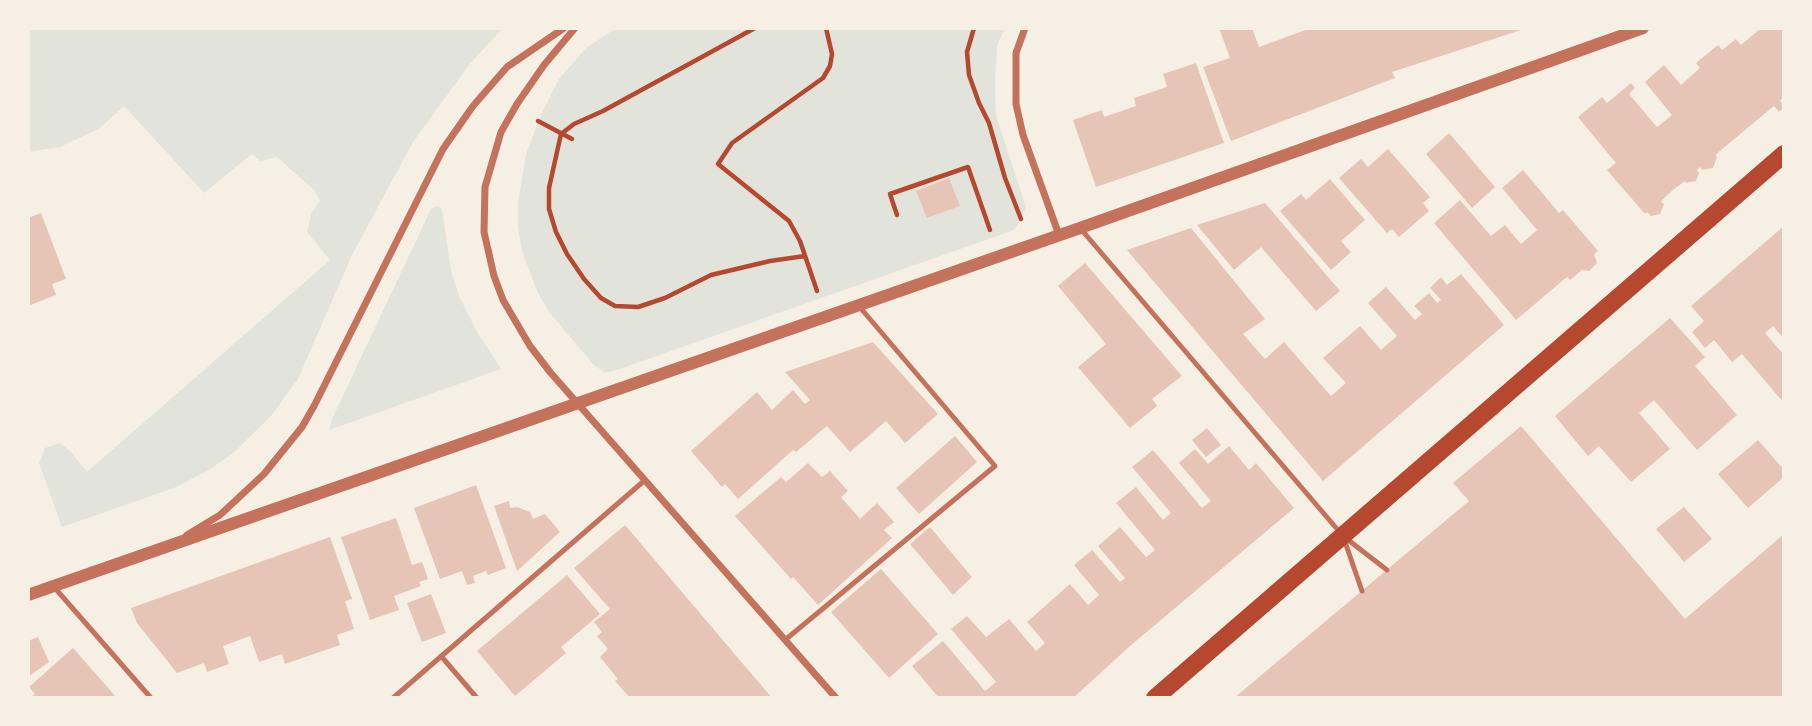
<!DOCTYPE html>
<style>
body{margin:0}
#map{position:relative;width:1812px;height:726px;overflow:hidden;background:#f6efe4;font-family:"Asap Condensed",sans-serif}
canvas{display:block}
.frame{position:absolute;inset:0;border:30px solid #f6efe4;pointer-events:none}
</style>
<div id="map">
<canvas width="1812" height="726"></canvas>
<div class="frame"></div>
</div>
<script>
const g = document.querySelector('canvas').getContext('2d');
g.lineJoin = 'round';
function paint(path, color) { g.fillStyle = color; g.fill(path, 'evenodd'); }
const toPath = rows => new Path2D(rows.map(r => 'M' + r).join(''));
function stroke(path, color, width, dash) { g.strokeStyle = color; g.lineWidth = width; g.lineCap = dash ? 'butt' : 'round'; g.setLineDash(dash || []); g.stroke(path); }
paint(toPath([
 [28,28,503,28,469,65,413,142,352,255,298,379,271,416,232,454,209,470,174,488,62,527,39,463,45,448,60,443,70,451,87,472,330,260,307,232,311,214,320,201,315,191,277,157,260,161,252,154,204,193,124,106,100,128,60,147,28,152],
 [616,28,1005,28,997,46,995,79,996,116,1026,207,1020,222,1014,230,620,369,605,373,594,365,549,312,537,291,522,251,518,228,518,203,526,154,541,115,559,79,586,48],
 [437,206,442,209,451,271,460,298,477,332,501,369,329,430,332,419,431,209]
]), '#e2e4dc');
paint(toPath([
 [1219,28,1243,28,1244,29,1252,28,1259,47,1311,28,1524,29,1392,72,1395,78,1231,141,1203,67,1230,58],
 [1761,28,1784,28,1784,97,1780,100,1784,107,1779,112,1774,106,1715,155,1717,157,1713,168,1702,170,1700,167,1697,170,1699,173,1696,181,1686,183,1685,181,1673,190,1661,201,1664,204,1660,214,1651,216,1647,212,1645,214,1607,170,1616,163,1578,117,1602,97,1607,103,1631,83,1635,88,1629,94,1657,127,1672,115,1645,82,1664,65,1681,85,1700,68,1696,63,1718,45,1722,50,1736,39,1741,45],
 [1196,63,1224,143,1096,187,1073,120,1102,110,1104,117,1136,106,1134,98,1167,87,1163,74],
 [1449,133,1495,187,1472,208,1426,154],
 [1388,149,1430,197,1423,203,1429,211,1399,237,1392,229,1387,233,1339,178,1361,159,1368,167],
 [1523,170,1559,213,1563,210,1598,251,1594,254,1597,263,1589,271,1582,270,1570,280,1567,277,1516,320,1434,223,1460,200,1491,236,1505,225,1521,244,1537,230,1502,188],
 [949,178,960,206,927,218,916,191],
 [1330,179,1365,220,1341,241,1351,252,1331,270,1280,211,1301,194,1306,200],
 [1265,203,1340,291,1316,311,1261,247,1234,270,1197,225],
 [41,213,66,279,52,284,56,295,28,306,28,218],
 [1784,226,1784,339,1773,326,1765,333,1784,355,1784,403,1742,354,1732,362,1714,340,1705,348,1692,332,1704,321,1691,306],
 [1191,228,1265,319,1243,334,1265,359,1284,342,1331,396,1346,383,1323,358,1360,326,1381,350,1397,336,1368,303,1386,287,1415,320,1422,314,1414,306,1429,293,1437,303,1441,300,1430,288,1441,277,1447,285,1461,274,1504,325,1323,481,1127,250],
 [1085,263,1182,376,1152,399,1157,406,1130,428,1078,367,1106,344,1058,286],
 [1670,318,1705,357,1695,366,1737,415,1697,450,1654,400,1639,413,1670,449,1631,482,1599,446,1588,456,1555,416],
 [873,342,938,414,905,443,886,421,850,452,827,426,796,452,793,450,738,499,725,484,722,487,691,451,757,392,772,410,793,390,805,404,810,400,785,372],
 [1521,426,1685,619,1784,534,1784,698,1234,698,1469,501,1453,483],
 [1207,428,1221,445,1206,457,1192,440],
 [955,436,977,462,919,514,896,488],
 [1758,440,1784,470,1784,477,1748,508,1718,474],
 [1229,446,1249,470,1256,463,1294,508,1130,646,1073,698,939,698,912,666,943,641,985,691,996,682,951,629,967,616,986,637,1009,619,1036,651,1045,643,1027,622,1070,584,1088,605,1099,595,1074,565,1092,550,1120,582,1125,578,1098,546,1120,527,1146,557,1155,550,1116,503,1136,487,1163,520,1171,513,1132,467,1153,450,1202,508,1211,501,1179,463,1195,449,1208,464],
 [808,463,822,477,830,471,848,491,841,497,860,519,877,503,894,522,884,530,892,538,818,605,793,577,791,579,735,516,781,477,786,482],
 [476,485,506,568,488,575,486,571,473,576,475,583,467,585,462,571,440,579,414,508],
 [509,501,510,508,517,507,530,512,533,519,545,514,560,532,517,571,494,506],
 [1684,507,1712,539,1684,562,1656,529],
 [396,518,412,565,422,562,428,579,419,582,421,586,394,596,399,610,370,620,341,537],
 [625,525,738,658,772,698,630,698,615,681,618,679,600,657,608,649,597,636,602,632,594,622,610,609,574,568],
 [930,527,972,577,953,595,910,544],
 [330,537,352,599,345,601,354,629,337,635,340,645,285,664,282,654,259,662,250,636,223,646,229,664,207,672,204,663,177,673,137,623,131,608],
 [881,569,938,634,889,678,831,612],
 [567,575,600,614,561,647,566,653,515,696,477,651],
 [431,594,446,633,422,642,407,603],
 [38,637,49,662,28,677,28,641],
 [73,648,117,698,30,698,35,694,29,687]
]), '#e6c5b7');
stroke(toPath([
 [755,28,603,111,574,124,561,134,549,188,549,209,556,232,567,254,584,279,601,298,615,306,638,307,665,298,711,275,770,261,805,256],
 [974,28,967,52,969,75,979,103,989,123,1005,178,1021,219],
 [538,121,572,139],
 [897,215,890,194,968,167,990,230],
 [817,291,800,241,789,221,718,164,732,143,823,78,830,66,832,54,826,28]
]), '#b5482f', 4.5);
stroke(toPath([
 [1080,228,1343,536,1387,570],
 [1344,539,1362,591],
 [54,587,151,698],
 [785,640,995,466,858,305],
 [441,656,477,698],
 [393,698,645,480]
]), '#c5725c', 5);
stroke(toPath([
 [575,28,544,65,517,104,501,132,485,187,484,232,494,276,503,300,530,346,550,372,836,698],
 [1025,28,1016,53,1016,104,1023,135,1059,235],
 [187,535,220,515,264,474,302,427,314,406,443,149,473,106,507,67,564,28]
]), '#c5725c', 7);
stroke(toPath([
 [28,595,1080,228,1643,28]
]), '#c5725c', 12);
stroke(toPath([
 [1155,698,1784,154]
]), '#b5482f', 18);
</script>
